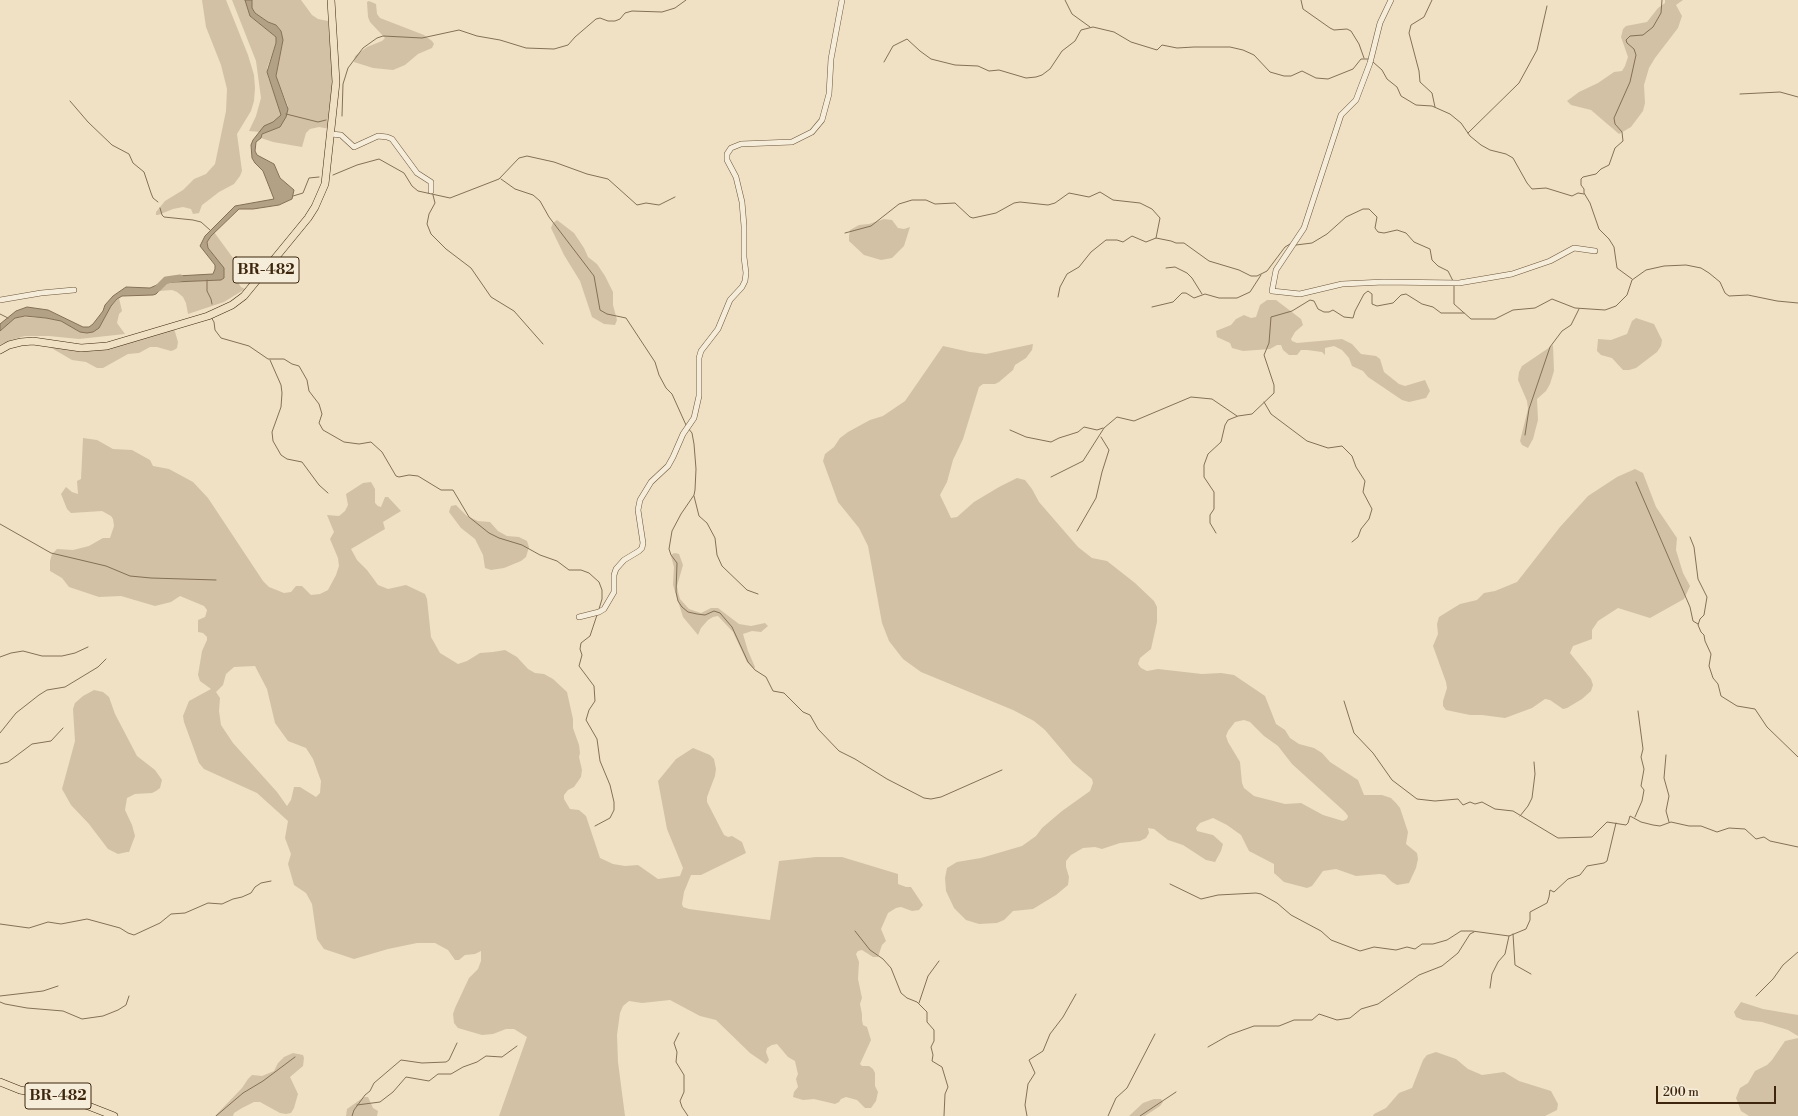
<!DOCTYPE html>
<style>
body{margin:0}
#map{position:relative;width:1798px;height:1116px;overflow:hidden;background:#f0e1c4;font-family:"Libre Bodoni",serif}
canvas{display:block}
.scale{position:absolute;left:1656px;top:1086px;width:120px;height:18px;box-sizing:border-box;border:2px solid #3d260d;border-top:0;padding-left:5px;font-size:12px;line-height:14px;white-space:nowrap;color:#3d260d;-webkit-text-stroke:3px #f5ecd9;paint-order:stroke}
</style>
<div id="map">
<canvas width="1798" height="1116"></canvas>
<div class="scale">200 m</div>
</div>
<script>
const g = document.querySelector('canvas').getContext('2d');
g.lineJoin = 'round';
function paint(path, color) { g.fillStyle = color; g.fill(path, 'evenodd'); }
const toPath = rows => new Path2D(rows.map(r => 'M' + r).join(''));
function stroke(path, color, width, dash) { g.strokeStyle = color; g.lineWidth = width; g.lineCap = dash ? 'butt' : 'round'; g.setLineDash(dash || []); g.stroke(path); }
function drawText(font, color, halo, rows, align = 'center') {
  g.font = font + ' "Libre Bodoni",serif'; g.lineWidth = 4; g.setLineDash([]); g.textBaseline = 'middle'; g.strokeStyle = halo; g.fillStyle = color; for (const [text, x, y, turn = 0] of rows) {
    g.save(); g.translate(x, y); g.rotate((+turn || 0) * Math.PI / 180); g.textAlign = isNaN(turn) ? turn : align; if (halo) g.strokeText(text, 0, 0); g.fillText(text, 0, 0); g.restore();
  }
}
paint(toPath([
 [202,0,226,0,248,55,254,75,255,88,254,101,251,111,237,134,242,171,240,176,234,184,219,192,210,199,202,205,199,213,193,214,191,209,183,207,173,209,158,215,156,215,156,212,165,201,183,190,194,179,206,174,215,164,226,111,227,89,221,65,206,27],
 [232,0,245,0,250,16,276,37,276,43,267,68,268,77,281,113,279,118,260,132,249,131,256,116,261,98,256,61],
 [252,0,301,0,312,15,318,19,328,21,333,75,330,129,319,127,310,129,306,133,302,147,273,142,261,138,262,134,280,127,288,106,276,76,283,41,281,31,276,25,268,22,255,13,252,8],
 [1665,0,1683,0,1676,5,1682,16,1678,28,1655,58,1649,68,1644,85,1645,103,1643,111,1631,127,1619,134,1591,110,1571,105,1567,101,1579,92,1598,83,1614,72,1622,71,1625,66,1628,57,1621,37,1623,29,1626,26,1647,22,1658,8,1665,3],
 [369,1,376,4,377,14,380,18,424,35,432,41,434,44,432,48,418,54,405,65,393,70,373,68,354,62,355,56,367,47,382,41,385,38,370,22,368,17,367,2],
 [884,219,892,220,898,228,904,229,910,227,904,246,892,258,881,260,864,255,849,241,849,236,850,230,859,225,869,224],
 [557,220,574,233,584,248,588,257,597,264,605,276,613,292,613,305,617,320,615,325,604,324,592,317,580,281,564,255,551,228,553,223],
 [214,232,233,258,236,267,239,269,237,281,241,287,245,289,224,302,188,314,186,303,183,297,177,292,172,290,159,291,166,283,174,282,221,280,224,278,221,264,208,248,207,242],
 [119,298,122,311,119,314,117,323,125,334,79,339,49,336,25,336,11,340,0,345,0,331,15,318,22,317,46,318,61,321,80,332,99,328,111,306],
 [1267,300,1276,300,1301,319,1303,325,1295,332,1291,339,1292,341,1297,343,1342,339,1352,344,1361,354,1376,356,1380,359,1384,372,1399,384,1405,386,1425,380,1430,391,1426,398,1409,402,1402,400,1368,377,1363,371,1352,366,1349,358,1342,350,1334,346,1325,348,1325,355,1322,352,1307,350,1301,350,1297,355,1289,355,1283,350,1281,345,1277,345,1270,349,1243,351,1232,348,1230,343,1217,337,1216,331,1231,325,1236,319,1244,315,1251,318,1256,317,1260,305],
 [1636,318,1654,324,1662,340,1661,346,1657,352,1636,368,1629,370,1623,370,1612,358,1601,355,1597,351,1598,339,1611,340,1627,334,1632,321],
 [173,325,178,342,177,348,174,350,171,351,157,347,150,347,139,353,128,354,103,368,97,368,86,362,72,360,48,346,70,344,85,345,114,341],
 [1033,344,1032,350,1026,358,1015,365,1013,370,999,382,995,384,983,384,979,387,963,439,953,460,947,482,940,495,951,518,957,517,974,502,999,487,1017,478,1025,480,1032,489,1039,502,1078,547,1092,558,1107,561,1135,583,1154,601,1157,607,1157,622,1151,649,1140,658,1138,664,1141,668,1147,671,1158,669,1202,674,1221,673,1234,675,1265,696,1276,724,1285,730,1290,738,1299,744,1314,748,1322,753,1330,762,1358,780,1364,795,1382,795,1391,798,1396,803,1400,808,1408,832,1406,844,1417,853,1418,859,1416,868,1409,883,1397,885,1392,882,1385,875,1380,874,1356,876,1336,869,1323,871,1312,886,1307,888,1284,882,1274,873,1274,864,1249,851,1241,835,1227,825,1213,818,1200,823,1196,828,1197,831,1213,835,1223,844,1221,851,1215,862,1206,860,1183,845,1168,840,1154,829,1148,828,1149,833,1146,838,1140,841,1120,843,1102,849,1095,847,1083,848,1071,855,1066,861,1066,867,1069,877,1068,885,1056,895,1033,909,1013,911,1004,920,997,923,979,924,966,920,954,908,946,891,945,878,947,868,957,862,981,858,1022,846,1036,836,1042,828,1062,811,1090,791,1093,783,1092,779,1073,763,1045,730,1034,721,1013,710,921,672,903,659,889,641,882,623,868,546,859,528,838,502,823,461,825,454,834,447,840,438,848,432,870,420,883,416,905,401,943,346,970,352,986,354],
 [1244,720,1250,722,1264,736,1278,746,1292,764,1345,812,1348,816,1347,819,1343,821,1323,815,1301,803,1285,804,1254,796,1244,788,1242,783,1240,762,1228,742,1226,736,1228,731,1235,722],
 [1553,345,1554,371,1550,384,1546,391,1537,399,1538,420,1533,439,1528,448,1522,445,1520,441,1528,409,1527,401,1518,380,1519,372,1522,366],
 [83,438,97,440,113,449,132,450,150,460,153,466,169,469,193,482,208,498,263,581,269,587,284,593,291,592,296,586,302,586,311,595,320,594,328,590,336,575,339,566,338,558,330,539,334,532,327,515,339,516,345,511,348,505,346,494,363,483,371,482,375,489,375,503,378,506,381,507,385,497,388,497,401,511,383,522,385,529,351,549,357,560,367,570,378,585,388,589,406,585,425,594,427,599,431,637,440,653,458,664,467,661,480,653,493,652,505,650,517,657,528,669,535,673,544,674,553,679,567,692,573,719,573,728,579,745,580,753,579,757,582,770,581,777,574,787,568,790,564,795,564,799,570,809,579,810,586,816,600,858,613,864,625,866,638,865,658,879,680,876,683,868,667,829,658,781,676,759,693,748,710,755,714,759,716,769,715,776,707,797,707,802,724,835,728,837,732,836,742,842,746,853,701,875,691,875,684,892,682,904,683,907,689,909,770,920,779,861,816,857,842,857,898,874,898,884,906,887,911,887,923,905,919,910,912,911,901,907,896,908,888,913,881,929,886,941,882,945,878,957,873,957,862,950,858,951,856,954,859,962,858,979,862,998,860,1004,862,1014,862,1020,863,1025,867,1027,871,1040,860,1064,862,1066,869,1066,873,1069,875,1073,875,1086,878,1092,876,1101,871,1108,865,1108,857,1100,846,1097,841,1099,839,1102,835,1104,814,1099,803,1100,793,1097,794,1092,798,1087,796,1079,798,1074,797,1070,795,1061,788,1057,777,1044,772,1045,767,1048,766,1052,769,1060,766,1064,750,1053,716,1020,700,1016,670,1000,642,1003,629,1001,623,1006,620,1013,617,1035,618,1062,625,1116,499,1116,527,1037,514,1029,506,1029,493,1034,482,1035,458,1028,454,1023,453,1014,455,1008,469,978,478,969,481,961,481,951,475,954,465,955,459,960,455,960,448,950,435,943,417,943,388,949,354,959,324,949,317,939,312,904,306,893,294,885,288,864,291,854,285,838,288,821,257,793,204,769,199,763,184,722,183,716,189,701,211,689,200,681,198,675,202,651,207,640,207,637,203,633,198,632,198,620,205,617,206,614,207,610,204,606,180,596,171,602,155,606,121,596,99,597,69,587,62,578,50,571,50,561,52,554,57,549,73,550,89,546,103,538,110,538,114,526,113,519,111,516,102,511,71,513,67,509,61,494,66,487,72,492,78,494,77,481,81,479],
 [255,666,267,689,275,723,288,741,306,748,313,759,321,781,320,793,316,797,300,787,294,787,291,800,287,806,277,792,233,743,221,725,219,711,220,698,216,692,223,685,226,674,234,667],
 [1635,469,1643,473,1656,507,1677,538,1676,550,1683,573,1690,586,1684,599,1650,618,1618,608,1598,621,1592,630,1592,639,1573,646,1570,653,1591,679,1593,685,1591,691,1582,699,1567,708,1563,709,1550,700,1545,699,1532,708,1505,718,1482,715,1470,715,1446,710,1443,706,1443,701,1447,688,1446,682,1433,646,1438,634,1437,624,1439,617,1460,604,1477,600,1484,593,1495,591,1517,582,1560,527,1588,496,1617,477],
 [456,505,467,516,478,521,490,522,498,531,507,536,519,537,527,541,529,547,526,557,521,561,504,568,491,570,485,568,483,555,475,539,461,528,449,512,451,506],
 [675,553,679,554,683,565,677,586,678,592,680,599,689,609,701,613,711,608,718,608,739,624,751,626,765,623,768,626,761,632,752,631,743,634,748,651,755,667,754,669,747,662,733,632,718,616,713,617,708,620,701,628,698,635,683,617,673,585,674,567,671,556,672,554],
 [94,690,103,692,109,697,115,714,137,756,155,770,162,780,160,788,156,791,152,793,135,794,127,798,125,810,132,825,135,836,129,852,127,852,118,854,108,849,89,824,71,805,62,789,75,741,73,709,75,703,83,696],
 [1741,1002,1763,1009,1798,1015,1798,1036,1788,1030,1762,1022,1743,1020,1736,1017,1734,1012],
 [1798,1038,1798,1116,1749,1116,1741,1111,1736,1098,1740,1088,1748,1083,1755,1071,1767,1065,1772,1060,1785,1041],
 [1436,1052,1456,1059,1468,1069,1482,1075,1504,1072,1519,1081,1551,1091,1558,1104,1557,1110,1545,1116,1373,1116,1374,1114,1386,1108,1399,1093,1412,1088,1423,1060,1427,1055],
 [293,1053,303,1055,304,1058,303,1066,290,1077,298,1094,294,1108,291,1113,286,1114,280,1113,260,1102,254,1102,242,1108,234,1113,233,1116,215,1116,242,1088,248,1079,252,1075,262,1076,274,1071,278,1063,284,1057],
 [364,1097,368,1097,373,1108,378,1111,377,1116,346,1116,347,1109],
 [1154,1099,1161,1099,1163,1102,1160,1106,1145,1116,1129,1116,1143,1103]
]), '#d2c1a5');
const water = toPath([
 [245,0,252,0,252,8,255,13,268,22,276,25,281,31,283,40,276,76,288,109,286,117,280,127,262,134,261,138,256,142,255,151,257,155,274,164,280,178,294,190,292,199,279,205,253,209,239,209,211,236,207,242,208,248,224,268,224,278,221,280,174,282,166,283,156,294,153,295,122,296,117,299,111,306,99,328,93,332,87,333,80,332,61,321,46,318,25,316,15,318,0,331,0,324,16,311,27,307,48,310,83,327,89,327,93,324,103,311,105,305,113,296,126,287,150,288,177,276,213,274,215,269,215,265,200,246,205,236,235,206,274,199,263,171,255,163,252,158,251,145,253,140,264,126,273,122,281,115,267,72,276,43,276,37,250,16,245,0]
]);
paint(water, '#b3a186');
stroke(water, '#847056', 1);
stroke(toPath([
 [1065,0,1072,14,1090,27],
 [1301,0,1303,9,1330,28,1334,30,1347,29,1351,31,1359,44,1364,58],
 [1432,0,1424,17,1411,25,1409,33,1419,71,1420,82,1432,93,1435,107],
 [884,62,893,46,907,39,920,51,931,59,955,65,978,66,989,71,999,70,1026,78,1036,77,1042,75,1050,69,1062,51,1075,41,1081,30,1093,27,1114,32,1131,42,1157,50,1162,45,1177,48,1194,47,1230,47,1243,50,1254,55,1270,72,1284,76,1291,76,1302,71,1316,78,1328,79,1353,69,1361,59,1369,59],
 [1373,62,1382,70,1387,79,1397,87,1401,96,1416,105,1432,106,1450,114,1461,123,1470,136,1481,145,1490,150,1506,154,1513,158,1527,183,1532,189,1546,188,1572,196,1578,193,1584,194],
 [1740,94,1780,92,1798,97],
 [70,101,88,122,112,145,129,154,133,163,144,172,151,193,153,198,158,202],
 [286,114,318,122,326,120],
 [342,116,343,84,348,68,363,48,377,38,383,36,422,38,459,30,477,36,500,40,526,48,554,49,568,45,575,37,596,19,600,18,608,21,615,21,620,19,625,13,632,11,662,12,675,8,686,0],
 [1468,133,1519,83,1537,50,1547,6],
 [333,175,357,165,379,159,404,173,412,186,418,191,450,198,499,179,519,158,527,156,554,162,587,174,608,179,637,205,646,203,659,205,675,197],
 [501,179,515,189,533,195,540,201,549,217,594,276,600,310,607,314,626,318,655,362,659,375,666,388,672,394,686,425],
 [433,195,435,203,429,214,427,224,431,234,446,249,471,268,491,297,514,311,543,344],
 [293,196,303,193,309,178,319,177],
 [160,208,162,215,164,217,193,220,201,222,210,230],
 [845,233,871,226,899,204,912,200,926,200,935,204,955,203,970,217,973,218,996,213,1014,203,1020,202,1048,205,1055,203,1069,193,1089,197,1100,192,1113,200,1140,203,1152,209,1160,218,1156,238],
 [1296,245,1312,243,1327,234,1346,217,1363,209,1369,209,1377,217,1375,228,1378,232,1384,233,1397,230,1406,233,1414,242,1430,249,1432,260,1438,266,1448,271,1453,281],
 [1166,268,1175,267,1187,273,1192,278,1202,294],
 [1632,279,1617,268,1614,247,1609,239,1599,229,1590,203,1584,193,1584,189,1581,185,1581,179,1583,177,1596,174,1601,169,1609,165,1615,148,1623,141,1622,132,1615,124,1614,118,1630,82,1636,55,1634,49,1627,43,1626,40,1630,36,1643,35,1653,27,1661,13,1662,0],
 [207,280,207,291,211,299,212,304],
 [1454,286,1454,304,1471,319,1495,319,1513,310,1535,308,1552,299,1575,308,1605,310,1616,306,1627,295,1632,280,1646,270,1664,266,1686,265,1701,268,1709,273,1720,282,1725,293,1729,296,1748,295,1777,301,1798,303],
 [1058,297,1060,287,1067,274,1079,267,1091,252,1106,240,1117,240,1123,242,1132,236,1146,242,1156,238,1171,241,1176,243,1184,243,1209,261,1239,270,1251,276,1257,276,1267,271,1285,247,1290,244],
 [1152,307,1173,302,1182,293,1186,293,1194,298,1205,294,1219,298,1237,298,1250,292,1261,275],
 [0,314,8,318],
 [211,317,214,322,215,330,221,338,249,346,268,359,284,359,292,364,299,366,307,380,309,391,319,404,322,414,319,423,323,430,344,442,359,444,371,442,382,452,396,476,399,477,409,475,418,476,441,490,453,490,469,517,489,533,499,538,522,545,540,555,557,561,569,570,581,570,589,573,599,582,602,590,602,599,599,609],
 [270,360,281,385,282,393,281,407,272,432,273,441,281,455,287,459,302,462,319,485,328,493],
 [1264,402,1271,414,1307,441,1328,448,1342,446,1352,456,1356,467,1365,481,1363,492,1372,509,1369,519,1361,529,1358,537,1352,542],
 [688,428,692,433,694,444,696,469,695,490,694,495,681,514,672,531,669,549,671,555,677,563,676,592,678,601,682,607,688,612,697,614,705,615,714,611,720,613,732,627,748,662,755,670,766,677,773,691,784,693,803,712,810,715,818,729,839,751,855,759,887,779,924,798,931,799,941,797,1002,770],
 [1010,430,1026,437,1051,442,1059,438,1078,432,1084,427,1097,430,1103,428],
 [1525,435,1529,409,1550,347,1562,331,1571,325,1579,309],
 [1051,477,1083,461,1104,428,1117,417,1134,421,1191,397,1212,399,1237,416],
 [1636,482,1690,607,1693,621,1698,624],
 [694,496,699,516,707,523,715,538,717,555,722,566,747,590,758,594],
 [0,524,51,553,106,566,130,576,151,578,216,580],
 [1077,531,1096,498,1102,472,1109,450,1101,437],
 [1216,533,1210,523,1210,515,1214,509,1214,492,1204,477,1204,465,1208,454,1221,442,1225,425,1228,420,1238,416,1252,414,1274,393,1274,385,1264,355,1269,343,1271,317,1292,311,1310,300,1314,301,1318,309,1324,312,1329,312,1333,310,1344,317,1353,318,1355,311,1364,294,1368,291,1372,294,1372,304,1377,306,1393,303,1401,295,1406,294,1422,304,1433,307,1441,313,1464,313],
 [1690,537,1694,547,1698,579,1707,597,1704,615,1700,619,1698,625,1701,632,1704,635,1705,641,1711,654,1709,666,1713,678,1718,684,1721,696,1737,706,1755,709,1767,727,1798,757],
 [0,657,11,653,23,651,42,656,62,656,75,653,88,647],
 [1344,701,1354,733,1373,753,1392,780,1417,799,1435,801,1458,799,1463,805,1470,802,1475,804,1482,802,1495,809,1513,811,1558,838,1592,837,1607,822,1626,825,1628,823,1630,816,1641,822,1653,825,1660,826,1671,822,1689,826,1701,826,1717,832,1729,828,1745,829,1756,839,1764,837,1770,841,1798,847],
 [0,733,16,713,39,695,47,690,65,687,98,667,106,659],
 [1666,755,1664,778,1669,796,1666,811,1669,822],
 [0,764,8,762,32,744,51,741,63,728],
 [1520,816,1528,806,1532,798,1535,774,1534,762],
 [1635,817,1642,801,1644,790,1641,786,1644,769,1641,757,1643,749,1638,711],
 [595,826,610,818,614,810,614,802,610,785,600,761,597,739,586,720,589,710,595,701,594,686,579,666,582,655,580,649,581,643,590,636,597,615],
 [1170,884,1201,899,1218,895,1256,893,1261,894,1277,903,1291,915,1321,931,1331,940,1360,951,1374,947,1396,950,1407,947,1415,949,1422,944,1433,944,1447,940,1461,931,1472,931,1509,936,1526,929,1530,920,1530,912,1547,903,1549,897,1550,890,1554,892,1568,879,1580,875,1587,866,1604,863,1607,861,1616,823],
 [0,924,29,928,48,922,61,924,87,919,120,928,128,933,134,935,160,923,171,914,185,913,208,903,222,904,233,899,242,897,251,893,255,887,261,883,271,881],
 [855,931,870,950,883,959,891,968,901,993,907,998,917,1002,927,1012,927,1022,934,1030,934,1041,931,1047,933,1055,932,1061,942,1067,948,1087,945,1094,944,1116],
 [1513,934,1515,965,1531,974],
 [1490,988,1492,974,1498,962,1505,954,1509,936],
 [0,996,43,991,58,986],
 [1756,996,1773,979,1783,965,1798,952],
 [0,1002,5,1004,27,1008,63,1011,82,1019,103,1016,118,1010,126,1005,129,996],
 [919,1003,928,976,939,961],
 [679,1033,674,1043,677,1052,676,1062,684,1075,684,1092,680,1101,682,1107,688,1116],
 [1208,1047,1229,1035,1254,1026,1279,1026,1294,1020,1312,1020,1319,1014,1337,1020,1350,1018,1361,1009,1378,1004,1419,975,1442,966,1458,953,1470,934,1474,932],
 [357,1105,380,1102,393,1092,406,1077,429,1081,438,1074,451,1074,463,1067,477,1062,486,1056,502,1057,517,1046],
 [216,1116,243,1093,263,1081,295,1057],
 [352,1116,354,1110,365,1095,370,1091,374,1083,401,1060,422,1063,446,1062,449,1060,457,1043],
 [1027,1116,1025,1105,1028,1084,1035,1073,1029,1060,1043,1051,1050,1034,1063,1017,1076,994],
 [1108,1116,1116,1098,1127,1088,1155,1034],
 [1140,1116,1176,1092]
]), '#847056', 1);
stroke(toPath([
 [158,288,166,280,180,278]
]), '#b3a186', 7);
const minor = toPath([
 [1391,0,1380,23,1370,63,1356,100,1341,115,1304,228,1276,270,1272,291,1300,294,1342,284,1384,282,1459,283,1512,274,1550,261,1574,248,1595,251],
 [331,134,341,135,354,147,378,136,387,137,392,139,417,173,431,182,431,191],
 [0,300,41,293,74,290],
 [579,617,599,612,604,609,614,592,614,575,616,569,624,560,639,551,642,548,643,543,638,510,640,500,651,482,668,466,673,457,683,434,694,418,699,396,699,358,701,351,718,329,730,300,742,287,745,281,746,273,744,257,744,226,742,202,736,177,727,160,727,154,731,148,741,144,792,142,812,132,822,120,829,94,831,59,842,0]
]);
const highway = toPath([
 [0,350,9,345,21,342,33,341,81,348,107,346,208,316,232,305,244,296,308,218,315,207,325,184,336,82,331,0],
 [0,1082,20,1090,73,1100,114,1116]
]);
stroke(minor, '#6a553b', 6);
stroke(highway, '#3d260d', 8);
stroke(minor, '#f5ecd9', 5);
stroke(highway, '#f0e1c4', 7);
for (const [x, y, w] of [
 [266,270,66],
 [58,1096,66]
]) { const box = new Path2D(); box.roundRect(x - w / 2, y - 13, w, 26, 3); g.fillStyle = '#f5ecd9'; g.fill(box); stroke(box, '#3d260d', 1); }
drawText('bold 15px', '#3d260d', null, [
 ["BR-482",266,270],
 ["BR-482",58,1096]
]);
</script>
